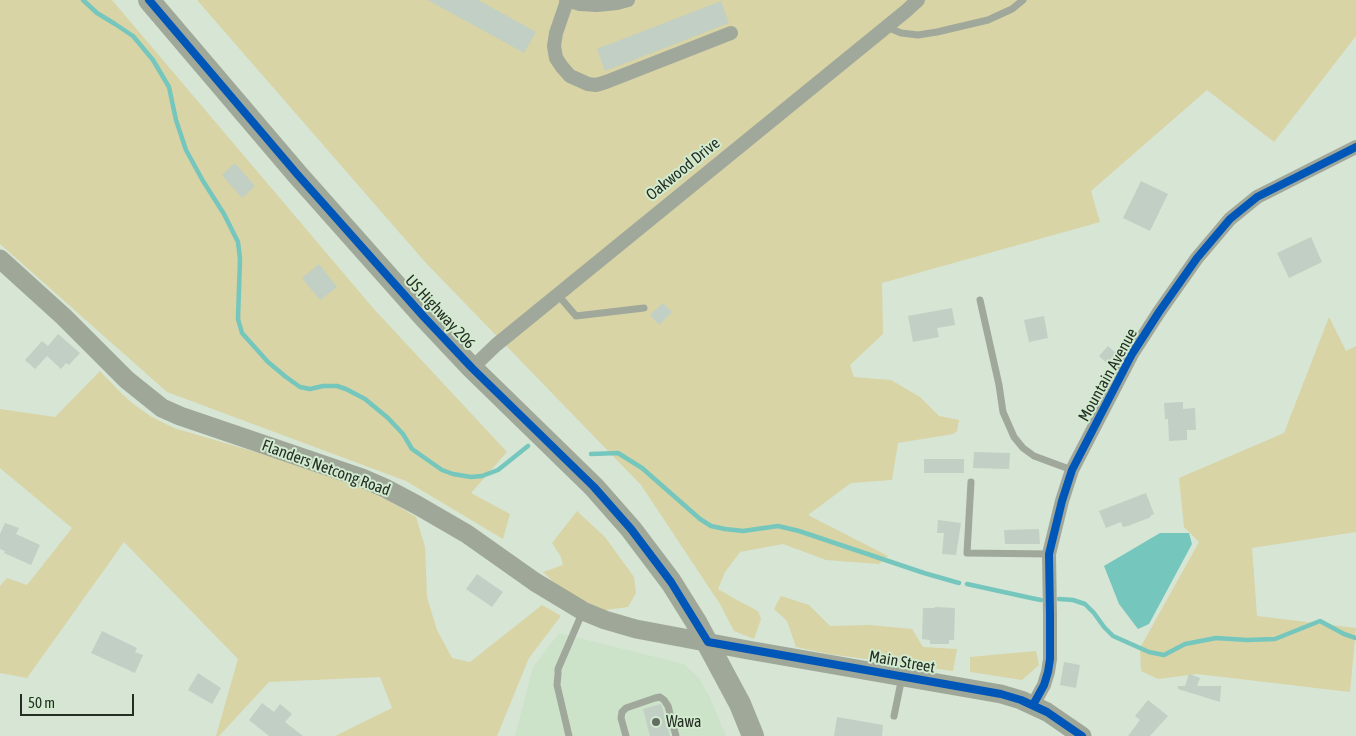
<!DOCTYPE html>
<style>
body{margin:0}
#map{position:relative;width:1356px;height:736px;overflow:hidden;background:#d7e5d5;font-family:"Asap Condensed",sans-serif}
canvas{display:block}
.scale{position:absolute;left:20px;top:694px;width:114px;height:22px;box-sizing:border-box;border:2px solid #252e24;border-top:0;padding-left:6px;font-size:15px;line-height:18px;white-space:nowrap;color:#252e24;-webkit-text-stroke:4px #d2ebcf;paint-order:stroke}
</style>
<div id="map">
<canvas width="1356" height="736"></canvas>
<div class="scale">50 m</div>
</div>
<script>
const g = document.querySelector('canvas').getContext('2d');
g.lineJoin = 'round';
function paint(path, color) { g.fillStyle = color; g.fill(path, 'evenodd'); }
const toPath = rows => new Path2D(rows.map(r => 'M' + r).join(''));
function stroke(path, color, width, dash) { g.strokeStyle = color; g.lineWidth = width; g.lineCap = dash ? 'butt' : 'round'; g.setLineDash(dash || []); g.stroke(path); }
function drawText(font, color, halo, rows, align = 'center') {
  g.font = font + ' "Asap Condensed",sans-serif'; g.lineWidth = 4; g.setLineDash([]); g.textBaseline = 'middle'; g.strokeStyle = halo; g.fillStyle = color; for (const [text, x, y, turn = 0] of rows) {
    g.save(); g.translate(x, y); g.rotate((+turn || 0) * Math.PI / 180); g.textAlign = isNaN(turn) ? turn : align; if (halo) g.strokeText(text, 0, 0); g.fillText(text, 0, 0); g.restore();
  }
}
paint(toPath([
 [559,633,684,664,699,678,710,698,726,736,515,736,533,667]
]), '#cce3c9');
paint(toPath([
 [0,0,112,0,373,308,507,452,471,493,510,514,503,539,406,481,167,392,0,244],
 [197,0,1356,0,1356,36,1274,142,1207,90,1091,191,1100,222,882,283,883,334,850,365,854,377,891,380,920,397,939,416,959,420,957,431,953,434,898,443,892,480,851,483,808,515,888,556,879,564,826,560,783,544,740,552,725,572,718,589,735,599,758,611,761,619,754,639,734,631,720,604,641,485,425,262],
 [1329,317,1346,351,1356,346,1356,532,1252,548,1257,616,1356,628,1350,692,1197,674,1158,679,1141,671,1140,648,1199,542,1184,527,1179,478,1284,433],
 [100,371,118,390,132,403,150,416,174,428,313,469,370,489,416,517,425,547,427,597,437,630,452,658,470,662,542,605,561,616,529,658,497,736,335,736,392,708,380,677,269,682,219,736,216,736,238,659,124,542,27,678,0,673,0,586,7,578,27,585,72,528,0,468,0,409,55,417],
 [577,511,605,537,634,577,636,593,628,607,605,610,565,593,543,572,563,565,561,557,552,543],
 [781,596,809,605,830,626,870,625,912,629,923,647,957,649,953,671,829,654,796,647,787,621,774,609],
 [1036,651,1039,665,1022,680,970,672,970,657]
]), '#d8d4a5');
paint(toPath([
 [1160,533,1189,533,1192,544,1149,624,1138,629,1119,604,1104,566]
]), '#75c6bd');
stroke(toPath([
 [83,0,97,13,115,24,133,36,153,60,169,87,176,120,186,150,203,181,224,214,238,242,240,259,238,319,242,333,268,362,286,377,300,387,310,389,323,386,337,386,346,389,365,399,388,418,403,434,412,449,442,470,453,474,471,477,482,476,498,470,528,446],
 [591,454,618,453,642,468,700,519,711,526,725,529,743,531,778,526,799,531,924,573,959,583],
 [967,584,1031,598,1041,600],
 [1059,599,1073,600,1085,604,1094,613,1104,627,1113,636,1149,652,1164,655,1185,644,1216,638,1247,640,1275,639,1320,621,1344,634,1356,638]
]), '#75c6bd', 4.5);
paint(toPath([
 [428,0,478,0,536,32,524,53],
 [721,1,729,23,605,71,597,49],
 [235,163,255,186,242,198,222,175],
 [1141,181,1168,194,1150,231,1123,218],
 [1311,237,1322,262,1289,278,1277,253],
 [319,264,337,287,320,300,302,278],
 [663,303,672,312,659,325,650,315],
 [952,308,955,325,937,328,939,337,913,342,908,316],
 [1044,316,1048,338,1029,342,1024,320],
 [58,334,80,353,69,365,66,363,61,369,47,356,35,369,25,360,42,341,48,346],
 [1108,346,1118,355,1109,365,1099,356],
 [1183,402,1183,409,1195,408,1196,430,1187,430,1187,440,1169,441,1168,419,1165,419,1164,403],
 [974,452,1010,453,1009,469,973,468],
 [924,459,964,459,964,473,924,473],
 [1146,493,1154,514,1150,516,1151,517,1128,526,1123,527,1121,522,1106,528,1099,511],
 [938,520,961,523,956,555,942,554,944,533,937,533],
 [5,523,19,528,16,534,40,545,31,565,4,553,5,551,0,549,0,534],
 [1039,529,1040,544,1005,544,1004,530],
 [477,574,503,592,492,607,466,589],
 [935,607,955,608,954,640,949,640,949,644,930,644,930,640,922,639,923,608,934,608],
 [102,631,137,648,135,652,143,655,135,673,91,653],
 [1064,662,1080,665,1076,688,1060,685],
 [198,673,221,688,212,704,188,690],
 [1189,674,1200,678,1197,686,1221,686,1220,702,1178,689,1178,686,1185,686],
 [1148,700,1168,716,1150,736,1128,736,1140,720,1135,716],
 [262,703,274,712,280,704,292,714,285,722,303,736,269,736,249,720],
 [661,704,662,707,670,736,650,736,643,709],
 [837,717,883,725,882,736,834,736]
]), '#c1cfc4');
stroke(toPath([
 [887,27,901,33,918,35,937,32,988,20,1012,9,1023,0],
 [558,295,576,316,644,308],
 [980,300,999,385,1003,412,1014,437,1023,448,1034,456,1072,470],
 [971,482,967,553,1049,554],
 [894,716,902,677],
 [569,736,557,685,558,674,558,669,583,611],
 [626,736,621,718,622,712,626,708,655,698,660,697,664,700,668,706,676,736]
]), '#a0a89b', 7);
stroke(toPath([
 [566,0,580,4,597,5,617,3,628,0],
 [567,1,556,33,554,46,556,58,562,67,570,76,588,84,596,85,606,82,731,33],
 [472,368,496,345,906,11,918,0],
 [1033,705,1044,685,1048,672,1050,659,1050,615,1049,554,1062,501,1072,470,1132,354,1159,312,1197,258,1230,219,1257,197,1356,147]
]), '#a0a89b', 14);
stroke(toPath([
 [0,259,64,317,127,380,162,408,180,416,362,478,385,488,417,505,467,534,535,582,583,611,605,620,636,629,748,650,1001,694,1021,700,1047,712,1082,736]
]), '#9fa799', 19);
stroke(toPath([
 [149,0,297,174,424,317,472,368,594,487,631,529,671,582,696,622,740,704,753,736]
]), '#a0a89a', 22);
stroke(toPath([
 [149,0,297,174,424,317,472,368,594,487,631,529,671,582,708,642,1001,694,1021,700,1047,712,1082,736],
 [1033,705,1044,685,1048,672,1050,659,1050,615,1049,554,1062,501,1072,470,1132,354,1159,312,1197,258,1230,219,1257,197,1356,147]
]), '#0057b8', 8);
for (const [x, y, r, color] of [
 [656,722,5,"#636e62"]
]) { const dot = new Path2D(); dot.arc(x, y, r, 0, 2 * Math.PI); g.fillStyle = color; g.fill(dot); stroke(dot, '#d2ebcf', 2); }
drawText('16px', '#252e24', '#d2ebcf', [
 ["Oakwood Drive",683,169,-39],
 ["US Highway 206",440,312,47],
 ["Mountain Avenue",1108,375,-61],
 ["Flanders Netcong Road",326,468,20],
 ["Main Street",902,662,10]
]);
drawText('16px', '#252e24', '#d2ebcf', [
 ["Wawa",666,722]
], 'left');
</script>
